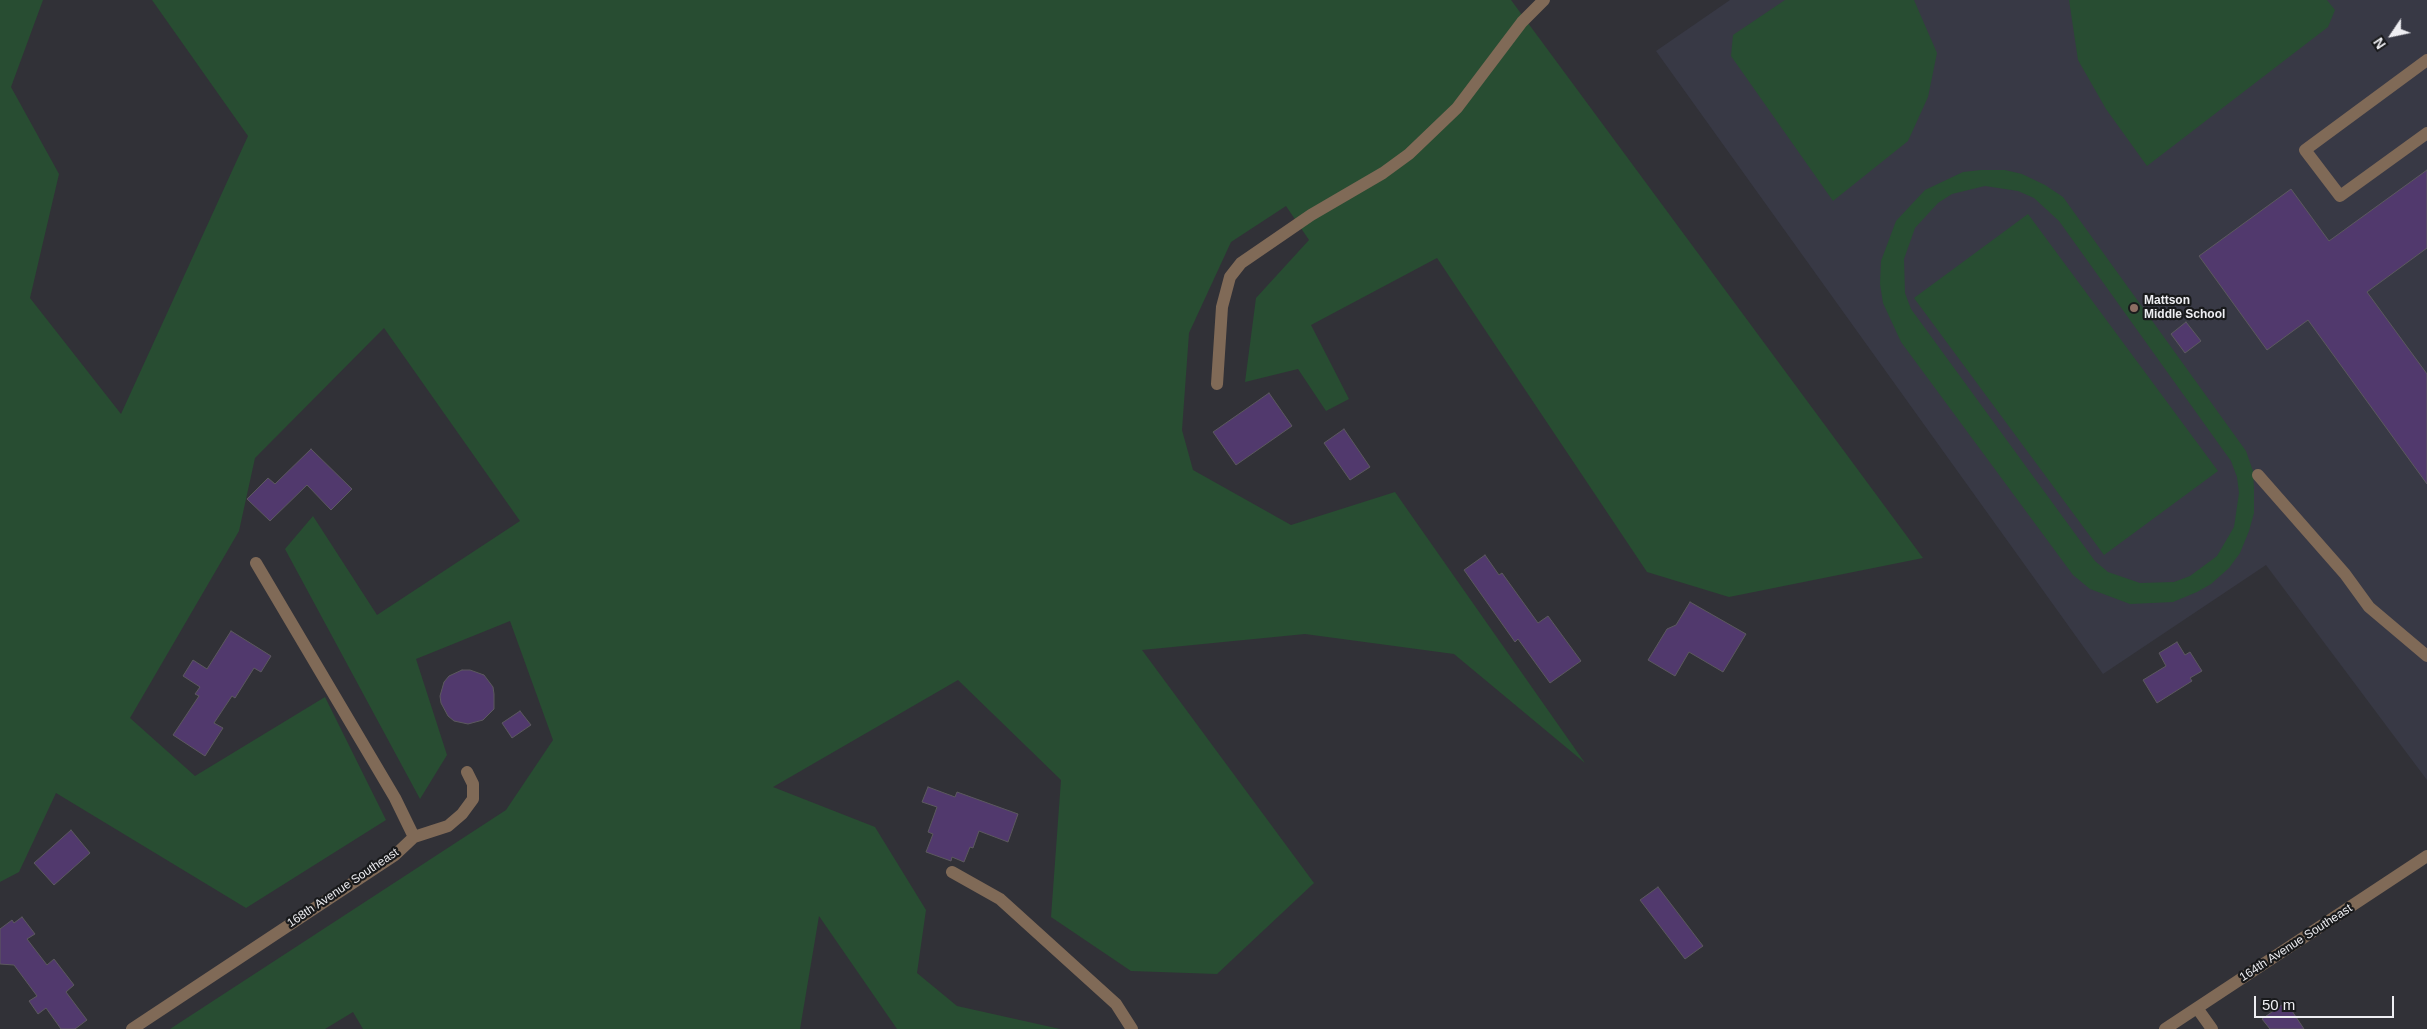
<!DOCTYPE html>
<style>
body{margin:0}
#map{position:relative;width:2427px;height:1029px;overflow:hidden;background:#313137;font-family:Helvetica,sans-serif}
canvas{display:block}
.north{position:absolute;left:2367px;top:10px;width:50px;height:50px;-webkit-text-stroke:4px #191a1c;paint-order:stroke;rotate:236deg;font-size:14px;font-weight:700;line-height:20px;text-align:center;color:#eeeef2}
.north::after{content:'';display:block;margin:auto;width:18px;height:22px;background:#eeeef2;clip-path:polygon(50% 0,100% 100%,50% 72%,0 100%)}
.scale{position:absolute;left:2254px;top:996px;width:140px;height:22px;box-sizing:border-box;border:2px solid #eeeef2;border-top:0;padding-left:6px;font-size:15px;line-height:18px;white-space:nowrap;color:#eeeef2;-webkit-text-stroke:4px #191a1c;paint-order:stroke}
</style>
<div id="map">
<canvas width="2427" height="1029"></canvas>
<div class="north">N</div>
<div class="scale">50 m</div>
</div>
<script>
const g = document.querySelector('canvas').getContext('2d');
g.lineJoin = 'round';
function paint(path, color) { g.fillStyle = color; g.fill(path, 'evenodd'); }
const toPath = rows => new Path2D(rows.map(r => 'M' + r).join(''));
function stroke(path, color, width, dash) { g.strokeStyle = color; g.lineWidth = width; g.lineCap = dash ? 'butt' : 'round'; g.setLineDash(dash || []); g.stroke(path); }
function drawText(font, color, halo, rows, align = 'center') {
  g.font = font + ' Helvetica,sans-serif'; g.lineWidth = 4.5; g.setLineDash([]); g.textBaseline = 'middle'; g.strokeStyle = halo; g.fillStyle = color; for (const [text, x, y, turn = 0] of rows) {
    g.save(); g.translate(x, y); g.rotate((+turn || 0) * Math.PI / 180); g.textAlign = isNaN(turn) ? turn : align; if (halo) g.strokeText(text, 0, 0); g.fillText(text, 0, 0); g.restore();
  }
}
paint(toPath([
 [1730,0,2427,0,2427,780,2266,565,2103,674,1656,51]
]), '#383945');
paint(toPath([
 [0,0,43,0,11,87,59,174,30,298,121,414,248,136,152,0,1511,0,1923,558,1729,597,1647,572,1437,258,1311,325,1349,399,1326,411,1298,369,1245,382,1256,298,1309,240,1286,206,1231,242,1189,333,1182,430,1193,470,1291,525,1395,492,1585,763,1454,654,1305,634,1142,650,1314,883,1217,974,1131,971,1051,917,1061,780,958,680,773,787,875,827,926,910,917,973,957,1006,1060,1029,897,1029,819,916,800,1029,363,1029,353,1012,325,1029,170,1029,506,810,553,740,510,621,416,659,447,755,420,799,285,549,313,516,377,615,520,521,384,328,255,458,239,531,130,718,195,776,325,697,386,820,246,908,56,793,19,872,0,882],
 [1785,0,1914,0,1937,53,1928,97,1908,141,1833,201,1731,56,1733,35],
 [2069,0,2327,0,2335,10,2328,27,2147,166,2106,109,2078,60],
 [1981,170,2005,170,2022,174,2045,185,2063,197,2246,451,2253,471,2254,489,2254,513,2249,531,2240,553,2229,568,2211,584,2197,592,2173,602,2130,604,2090,589,2073,575,1901,342,1883,303,1880,284,1881,261,1896,221,1925,190,1963,172],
 [1985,186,2018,191,2034,198,2059,221,2231,461,2237,477,2239,493,2234,527,2217,556,2190,576,2174,582,2140,583,2108,572,2095,561,1911,309,1905,293,1904,259,1915,228,1938,203,1952,194],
 [2028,214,2218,471,2104,555,1914,298]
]), '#284d32');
const building = toPath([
 [2427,170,2427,248,2367,292,2427,374,2427,484,2308,320,2267,350,2199,256,2291,189,2329,241,2427,170],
 [2186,322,2201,341,2185,353,2171,334,2186,322],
 [1269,393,1292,426,1236,465,1213,432,1269,393],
 [1344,429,1370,467,1350,480,1324,443,1344,429],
 [311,449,352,489,331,510,307,485,270,521,247,499,268,478,275,484,311,449],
 [1485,555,1499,575,1502,573,1538,623,1548,616,1581,661,1550,683,1518,639,1515,642,1464,570,1485,555],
 [1690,602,1746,634,1723,672,1689,652,1675,676,1648,660,1667,629,1676,625,1690,602],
 [231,631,271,656,261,672,254,668,235,698,232,696,214,723,223,728,205,756,173,735,199,696,195,694,200,687,183,676,193,660,207,669,231,631],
 [2177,642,2185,655,2190,652,2202,671,2190,678,2192,681,2157,703,2143,680,2166,666,2159,653,2177,642],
 [462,670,470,670,484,675,493,687,494,694,494,709,483,720,468,724,454,721,448,716,441,703,440,696,444,682,449,676,462,670],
 [520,711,531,725,512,738,502,723,520,711],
 [928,787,955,797,957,792,1018,814,1008,842,979,831,973,848,970,847,964,862,952,857,951,861,926,852,933,834,928,832,937,807,922,802,928,787],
 [71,830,90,853,54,885,34,863,71,830],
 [1658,887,1703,946,1685,959,1640,900,1658,887],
 [22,917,35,934,27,939,47,965,54,959,74,985,66,992,87,1020,75,1029,61,1029,46,1008,38,1014,29,1001,37,996,14,965,0,964,0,929,12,920,14,923,22,917],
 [2286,1002,2304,1029,2270,1029,2262,1019,2286,1002]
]);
paint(building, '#51396d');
stroke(building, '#5c595f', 1);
stroke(toPath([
 [2427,60,2305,150,2340,196,2427,133],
 [1217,384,1222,307,1230,277,1241,263,1311,215,1383,173,1409,154,1457,108,1522,22,1544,0],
 [2258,475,2345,574,2369,607,2427,656],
 [414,837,448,826,462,814,473,799,473,784,467,772],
 [952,872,1000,899,1116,1004,1132,1029],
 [2197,1008,2212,1029],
 [132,1029,395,855,414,837,395,798,256,563],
 [2165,1029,2427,856]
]), '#806a57', 12);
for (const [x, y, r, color] of [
 [2134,308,5,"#8d6e63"]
]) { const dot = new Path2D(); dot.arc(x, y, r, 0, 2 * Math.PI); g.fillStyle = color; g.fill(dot); stroke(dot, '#191a1c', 2); }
drawText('bold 12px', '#eeeef2', '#191a1c', [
 ["Mattson",2144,301],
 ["Middle School",2144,315]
], 'left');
drawText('12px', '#eeeef2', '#191a1c', [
 ["168th Avenue Southeast",343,888,-34],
 ["164th Avenue Southeast",2296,943,-33]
]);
</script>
